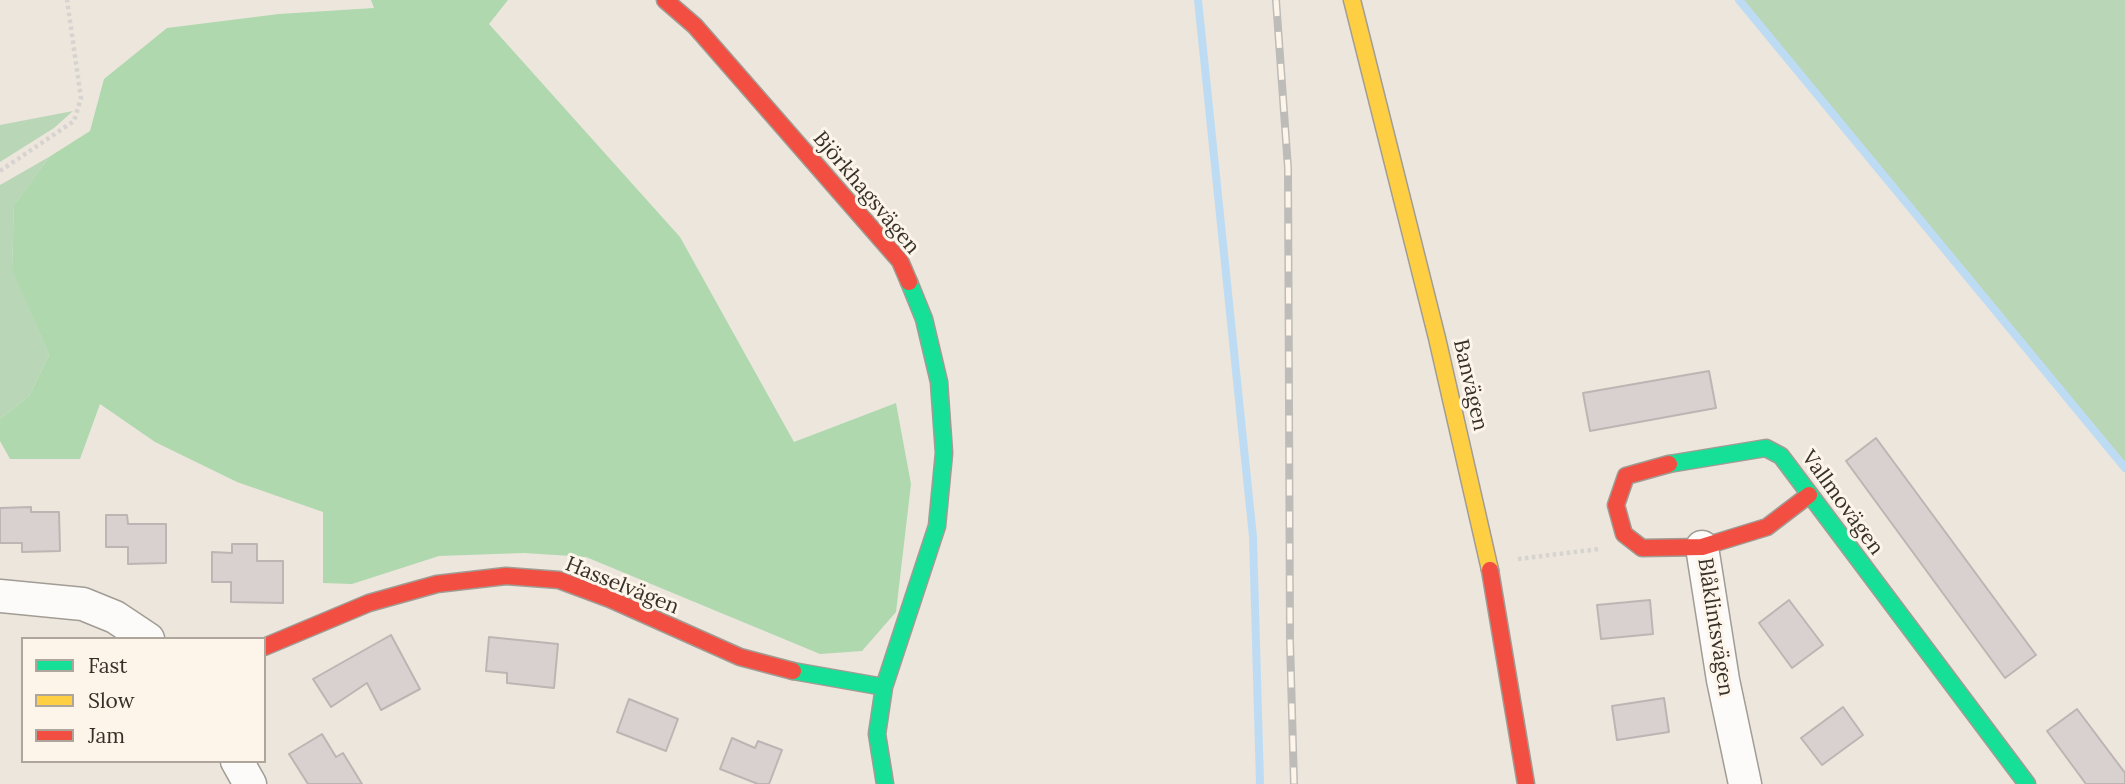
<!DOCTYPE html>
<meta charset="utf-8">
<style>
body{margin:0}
#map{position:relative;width:2125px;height:784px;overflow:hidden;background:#ede6dc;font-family:Lora,serif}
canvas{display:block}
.legend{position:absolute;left:21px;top:637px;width:245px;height:126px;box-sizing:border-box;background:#fef5ea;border:2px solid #aea69d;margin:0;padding:9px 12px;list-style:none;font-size:21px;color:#363029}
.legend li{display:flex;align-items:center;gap:14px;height:35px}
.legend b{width:35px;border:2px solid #aea69d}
</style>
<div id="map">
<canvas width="2125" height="784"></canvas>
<ul class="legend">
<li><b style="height:9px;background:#16e098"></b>Fast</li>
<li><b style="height:9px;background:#ffcf43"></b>Slow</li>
<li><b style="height:9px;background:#f24e42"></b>Jam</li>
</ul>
</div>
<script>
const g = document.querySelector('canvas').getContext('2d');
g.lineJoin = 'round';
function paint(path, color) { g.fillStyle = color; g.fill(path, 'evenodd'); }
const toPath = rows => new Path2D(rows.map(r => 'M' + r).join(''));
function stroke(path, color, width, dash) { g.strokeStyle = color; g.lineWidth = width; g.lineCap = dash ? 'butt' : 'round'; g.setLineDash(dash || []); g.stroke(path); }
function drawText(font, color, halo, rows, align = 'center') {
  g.font = font + ' Lora,serif'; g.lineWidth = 6; g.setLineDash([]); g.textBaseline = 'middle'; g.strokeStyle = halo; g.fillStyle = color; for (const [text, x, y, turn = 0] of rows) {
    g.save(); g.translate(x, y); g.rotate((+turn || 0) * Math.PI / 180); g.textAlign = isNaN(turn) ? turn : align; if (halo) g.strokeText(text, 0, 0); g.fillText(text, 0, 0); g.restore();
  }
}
paint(toPath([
 [1740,0,2125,0,2125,462],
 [73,111,54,128,0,162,0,125],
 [49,157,14,205,12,269,49,355,29,396,0,419,0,185]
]), '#b9d6b7');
paint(toPath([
 [371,0,508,0,489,24,680,237,794,442,896,403,911,484,896,612,862,651,820,654,586,557,524,553,439,556,352,584,323,583,323,512,237,482,155,442,100,404,80,459,10,459,0,441,0,419,29,396,49,355,12,270,14,205,49,157,90,131,104,79,167,28,279,14,374,8]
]), '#afd8af');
stroke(toPath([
 [1198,0,1253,537,1260,784],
 [1739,0,2125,468]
]), '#bddcf4', 8);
const building = toPath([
 [1709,371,1716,408,1590,431,1583,393,1709,371],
 [1876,438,2036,655,2005,678,1846,461,1876,438],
 [31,507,31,512,59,512,60,551,22,552,22,543,0,543,0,508,31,507],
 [106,515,127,515,128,524,166,524,166,563,128,564,128,547,106,547,106,515],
 [232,544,257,544,257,561,283,561,283,603,231,602,231,582,212,582,212,552,232,553,232,544],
 [1650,600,1653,634,1601,639,1597,605,1650,600],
 [1789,600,1823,645,1792,668,1759,623,1789,600],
 [391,635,420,689,381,710,367,683,331,707,313,679,391,635],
 [489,637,558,644,554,688,507,683,507,673,486,671,489,637],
 [1664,698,1669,732,1617,740,1612,706,1664,698],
 [629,699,678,719,666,751,617,732,629,699],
 [1843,707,1863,735,1822,765,1801,738,1843,707],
 [2077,709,2125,773,2125,784,2086,784,2047,731,2077,709],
 [322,734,336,757,343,753,362,784,308,784,289,754,322,734],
 [732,738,755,748,758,741,782,750,769,784,758,784,720,769,732,738]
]);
paint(building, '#d8d1cf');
stroke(building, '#bcb5b3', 2);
const street = toPath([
 [1702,547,1723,680,1745,784],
 [0,596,83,604,115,617,148,639],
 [237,761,250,784]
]);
const fast = toPath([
 [1669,464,1766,448,1781,456,2027,784],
 [793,671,884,687],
 [885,784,877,734,884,687,937,526,944,453,939,382,924,319,909,282]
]);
const slow = toPath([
 [1352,0,1437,338,1490,570]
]);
const jam = toPath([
 [665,0,695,26,900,261,909,282],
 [1669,464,1626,476,1616,505,1624,534,1642,548,1702,547,1767,527,1809,495],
 [1490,570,1526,784],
 [264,647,369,603,437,584,506,576,559,580,610,599,740,657,793,671]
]);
stroke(street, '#a19c94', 35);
stroke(fast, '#a19c94', 19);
stroke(slow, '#a19c94', 19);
stroke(jam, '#a19c94', 19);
stroke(toPath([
 [0,171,74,121,81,98,67,0],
 [1518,559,1599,549]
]), '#d6d3d0', 4.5, [3.5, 3.5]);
stroke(street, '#fcfbfa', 32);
stroke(fast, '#16e098', 16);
stroke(slow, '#ffcf43', 16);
stroke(jam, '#f24e42', 16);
const rail = toPath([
 [1276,0,1288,168,1290,641,1294,784]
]);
stroke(rail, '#bdbcb9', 8);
stroke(rail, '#fef5ea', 5, [16]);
drawText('21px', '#363029', '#fef5ea', [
 ["Björkhagsvägen",866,193,50],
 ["Banvägen",1470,385,77],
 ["Vallmovägen",1842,503,54],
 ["Hasselvägen",622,586,22],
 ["Blåklintsvägen",1715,627,81]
]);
</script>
